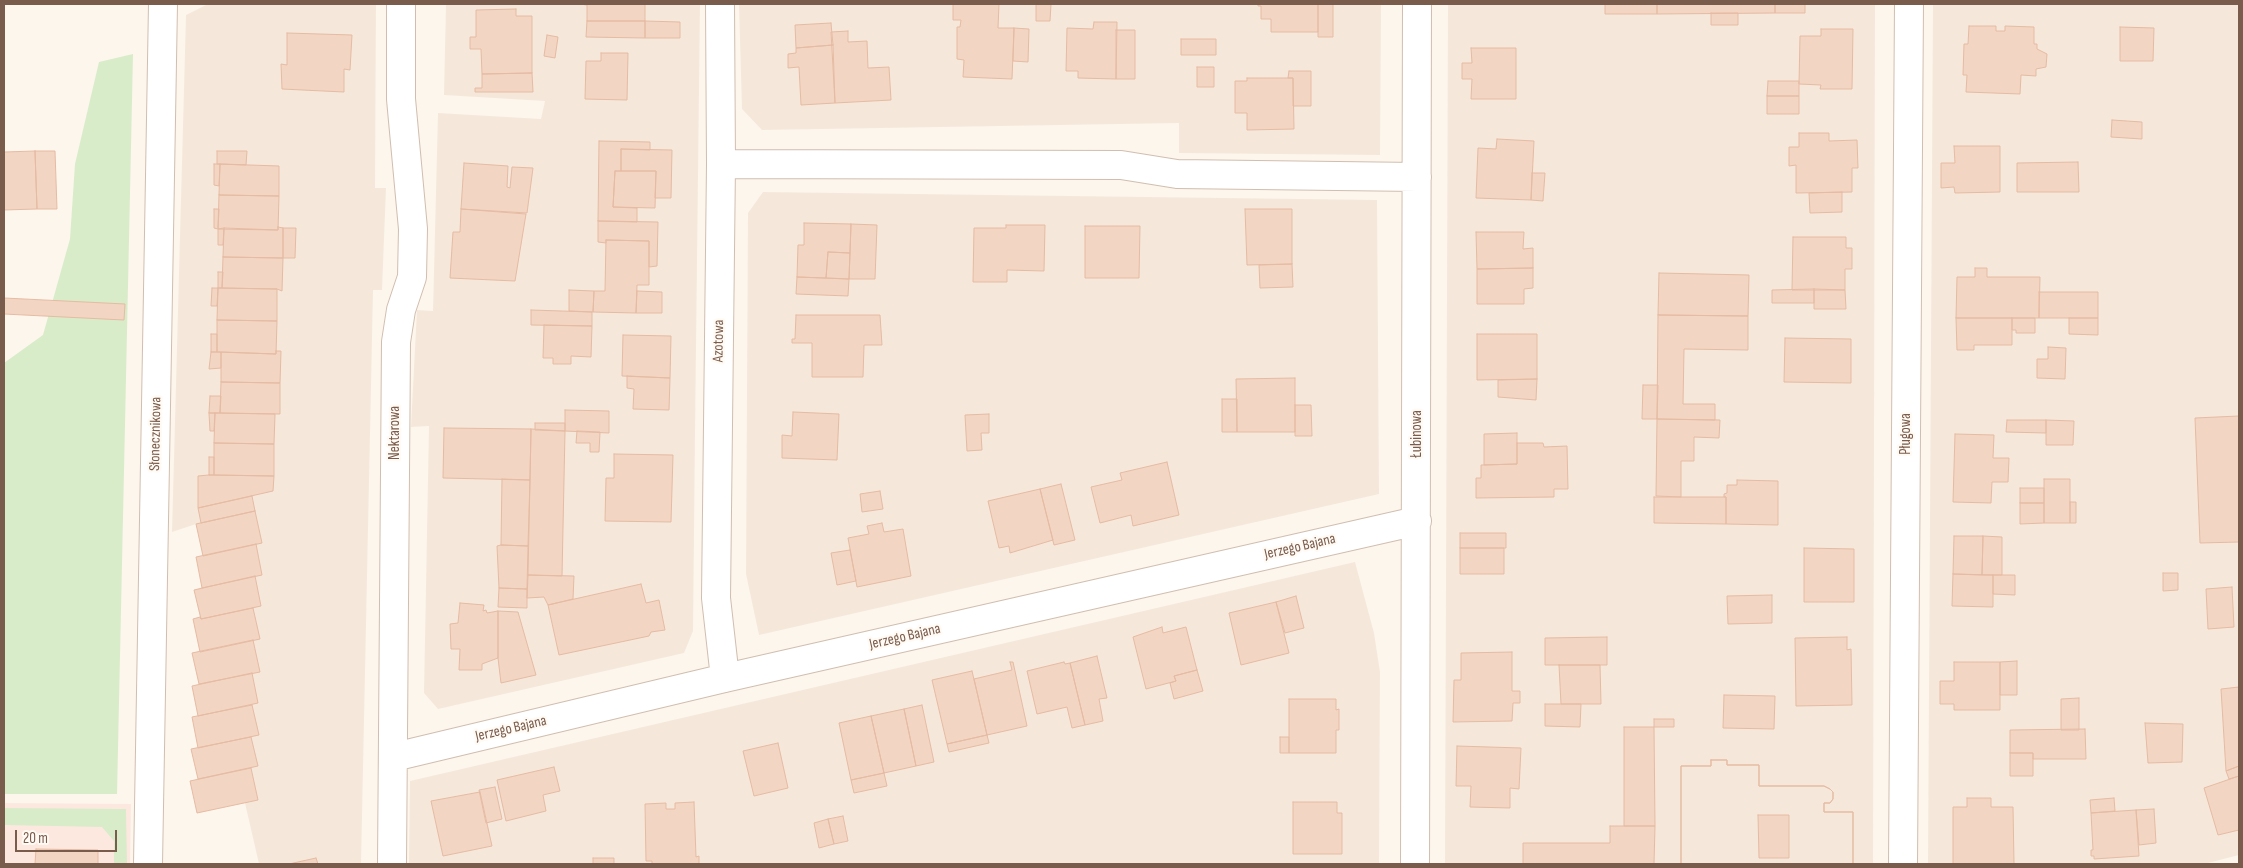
<!DOCTYPE html>
<meta charset="utf-8">
<style>
body{margin:0}
#map{position:relative;width:2243px;height:868px;overflow:hidden;background:#fdf6ec;font-family:"Sofia Sans Condensed",sans-serif}
canvas{display:block}
.frame{position:absolute;inset:0;border:5px solid #7a5c4d;pointer-events:none}
.scale{position:absolute;left:15px;top:830px;width:102px;height:22px;box-sizing:border-box;border:2px solid #7a5c4d;border-top:0;padding-left:6px;font-size:15px;line-height:18px;white-space:nowrap;color:#7a5c4d;-webkit-text-stroke:4px #fffaf3;paint-order:stroke}
</style>
<div id="map">
<canvas width="2243" height="868"></canvas>
<div class="frame"></div>
<div class="scale">20 m</div>
</div>
<script>
const g = document.querySelector('canvas').getContext('2d');
g.lineJoin = 'round';
function paint(path, color) { g.fillStyle = color; g.fill(path, 'evenodd'); }
const toPath = rows => new Path2D(rows.map(r => 'M' + r).join(''));
function stroke(path, color, width, dash) { g.strokeStyle = color; g.lineWidth = width; g.lineCap = dash ? 'butt' : 'round'; g.setLineDash(dash || []); g.stroke(path); }
function drawText(font, color, halo, rows, align = 'center') {
  g.font = font + ' "Sofia Sans Condensed",sans-serif'; g.lineWidth = 4.5; g.setLineDash([]); g.textBaseline = 'middle'; g.strokeStyle = halo; g.fillStyle = color; for (const [text, x, y, turn = 0] of rows) {
    g.save(); g.translate(x, y); g.rotate((+turn || 0) * Math.PI / 180); g.textAlign = isNaN(turn) ? turn : align; if (halo) g.strokeText(text, 0, 0); g.fillText(text, 0, 0); g.restore();
  }
}
paint(toPath([
 [208,4,376,4,375,188,386,188,382,290,373,290,361,864,259,864,245,803,197,813,190,781,198,779,191,749,198,748,192,717,198,716,192,686,199,684,192,653,200,651,193,619,200,617,194,590,202,587,196,557,203,556,196,524,172,532,186,15],
 [446,4,700,4,695,433,693,631,684,653,438,709,424,693,429,426,411,427,417,310,433,311,438,113,541,119,545,101,444,95],
 [739,4,1381,4,1380,155,1179,153,1179,123,762,130,742,109],
 [1448,4,1875,4,1873,864,1445,864],
 [1933,4,2239,4,2239,855,2204,864,1928,864],
 [763,192,1377,200,1379,494,759,635,746,574,748,213],
 [1355,562,1374,633,1380,672,1379,864,409,864,410,781]
]), '#f5e8da');
paint(toPath([
 [4,803,131,804,130,864,4,864]
]), '#fde8e0');
paint(toPath([
 [133,54,117,794,4,794,4,363,43,335,70,239,75,164,99,62],
 [4,808,126,809,127,864,114,864,114,841,102,827,4,825]
]), '#d8ecc9');
const building = toPath([
 [580,4,645,4,645,21,587,21,587,5,580,4],
 [953,4,999,4,998,28,1014,28,1012,79,963,77,964,60,957,59,957,27,960,27,961,20,953,20,953,4],
 [1036,4,1051,4,1050,21,1036,21,1036,4],
 [1258,4,1318,4,1318,32,1271,32,1271,19,1261,19,1261,6,1258,6,1258,4],
 [1318,4,1333,4,1333,37,1318,37,1318,4],
 [1605,4,1657,4,1657,14,1605,14,1605,4],
 [1657,4,1775,4,1775,13,1657,14,1657,4],
 [1775,4,1805,4,1805,13,1775,13,1775,4],
 [516,9,516,16,532,16,532,73,482,74,481,49,470,49,470,37,476,37,476,10,516,9],
 [1711,13,1738,13,1738,25,1711,25,1711,13],
 [587,21,645,21,645,38,586,37,587,21],
 [645,21,680,22,680,38,645,38,645,21],
 [1094,22,1117,22,1116,79,1078,78,1078,71,1066,71,1067,28,1093,29,1094,22],
 [831,23,833,45,796,48,795,25,831,23],
 [1969,26,1996,26,1996,31,2005,31,2005,26,2034,27,2034,44,2037,44,2037,49,2047,54,2046,67,2036,69,2036,76,2021,75,2020,94,1966,92,1967,75,1963,75,1964,44,1968,44,1969,26],
 [2120,27,2154,28,2153,61,2120,61,2120,27],
 [1014,28,1029,29,1028,62,1013,61,1014,28],
 [1821,29,1853,29,1852,89,1820,89,1821,85,1799,84,1800,36,1821,36,1821,29],
 [1116,30,1135,30,1135,79,1116,79,1116,30],
 [848,31,848,42,867,41,868,68,889,67,891,100,835,103,831,32,848,31],
 [287,33,352,35,350,70,344,69,344,92,282,89,281,64,287,65,287,33],
 [547,35,558,37,555,58,544,56,547,35],
 [1181,39,1216,39,1216,55,1181,55,1181,39],
 [833,45,835,103,801,105,799,67,788,68,788,54,796,53,796,48,833,45],
 [1471,48,1516,48,1516,99,1471,99,1472,79,1462,79,1462,63,1472,63,1471,48],
 [601,53,628,53,627,100,585,99,586,61,601,61,601,53],
 [1197,67,1214,67,1214,87,1197,87,1197,67],
 [1289,71,1311,71,1311,106,1293,106,1293,78,1288,78,1289,71],
 [532,73,533,92,475,92,475,88,482,88,482,74,532,73],
 [1247,78,1293,78,1294,129,1247,130,1247,113,1235,113,1235,81,1247,81,1247,78],
 [1768,81,1799,81,1799,96,1767,96,1768,81],
 [1767,96,1799,96,1799,114,1767,114,1767,96],
 [2112,120,2142,122,2142,139,2111,137,2112,120],
 [1799,133,1829,133,1829,141,1857,140,1858,168,1852,168,1852,192,1796,193,1796,165,1789,166,1789,147,1799,147,1799,133],
 [1497,139,1534,141,1531,200,1476,198,1478,148,1496,149,1497,139],
 [599,141,650,142,650,150,621,149,621,171,615,171,613,207,637,208,637,222,598,221,599,141],
 [1954,146,2000,146,2000,192,1955,193,1954,187,1941,188,1941,163,1955,163,1954,146],
 [621,149,672,150,671,198,655,198,656,171,621,171,621,149],
 [35,151,55,151,57,209,37,209,35,151],
 [35,151,37,209,4,210,4,152,35,151],
 [217,151,247,151,246,165,217,164,217,151],
 [2078,162,2079,192,2017,192,2017,163,2078,162],
 [464,163,508,166,507,187,510,188,512,167,533,168,527,213,461,209,464,163],
 [214,164,220,164,219,186,214,185,214,164],
 [220,164,279,166,279,196,219,195,220,164],
 [615,171,656,171,655,208,613,207,615,171],
 [1532,173,1545,173,1543,201,1531,200,1532,173],
 [1842,192,1842,212,1810,213,1809,193,1842,192],
 [219,195,279,196,278,230,218,229,219,195],
 [214,209,219,209,218,229,214,228,214,209],
 [461,209,526,214,515,281,450,278,453,232,460,232,461,209],
 [1245,209,1292,209,1292,264,1247,265,1245,209],
 [598,221,658,222,657,266,649,267,649,241,606,240,606,243,598,242,598,221],
 [804,223,851,224,850,253,828,252,826,278,797,277,798,245,804,245,804,223],
 [851,224,877,225,875,279,849,279,851,224],
 [1006,225,1045,225,1044,271,1007,270,1007,282,973,282,974,228,1006,228,1006,225],
 [1085,226,1140,226,1139,278,1085,278,1085,226],
 [278,227,283,228,283,258,223,257,224,228,278,230,278,227],
 [224,228,223,245,218,245,218,229,224,228],
 [283,228,296,228,295,258,283,258,283,228],
 [1476,232,1524,232,1523,249,1533,248,1533,268,1477,269,1476,232],
 [1793,237,1846,237,1846,248,1852,248,1852,269,1845,269,1845,290,1792,290,1793,237],
 [606,240,649,241,649,285,637,285,636,313,593,312,594,291,605,291,606,240],
 [828,252,850,253,849,279,826,278,828,252],
 [223,257,283,258,282,291,277,289,222,288,223,257],
 [1292,264,1293,287,1260,288,1259,265,1292,264],
 [1533,268,1533,288,1524,289,1524,304,1477,304,1477,269,1533,268],
 [1975,268,1987,268,1987,277,2040,277,2039,318,1956,318,1957,277,1975,277,1975,268],
 [218,272,223,272,222,288,218,288,218,272],
 [1659,273,1749,275,1748,316,1658,315,1659,273],
 [797,277,849,279,848,296,796,294,797,277],
 [212,288,218,288,217,306,211,306,212,288],
 [218,288,277,289,277,321,217,320,218,288],
 [1814,289,1814,303,1772,303,1772,290,1814,289],
 [1814,289,1845,290,1846,309,1814,309,1814,289],
 [569,290,594,291,593,312,569,311,569,290],
 [637,291,662,292,662,313,636,313,637,291],
 [2039,292,2098,292,2098,318,2039,318,2039,292],
 [4,298,125,304,124,320,4,314,4,298],
 [531,310,592,312,592,326,531,325,531,310],
 [796,315,880,315,882,345,864,345,863,377,812,377,812,343,792,343,792,339,795,339,796,315],
 [1658,315,1748,316,1748,350,1684,349,1683,404,1715,404,1715,420,1657,419,1658,315],
 [1956,318,2012,318,2012,345,1974,345,1974,350,1957,350,1956,318],
 [2012,318,2035,318,2035,333,2016,333,2016,330,2012,330,2012,318],
 [2069,318,2098,318,2098,335,2069,334,2069,318],
 [217,320,277,321,276,354,217,352,217,320],
 [544,325,592,326,591,357,571,356,571,364,553,364,553,358,543,358,544,325],
 [211,334,217,334,217,352,211,352,211,334],
 [1477,334,1537,334,1537,379,1477,380,1477,334],
 [623,335,671,336,670,378,622,376,623,335],
 [1785,338,1851,339,1851,383,1784,382,1785,338],
 [2048,347,2066,348,2065,379,2037,378,2037,359,2048,359,2048,347],
 [276,351,281,351,280,383,221,382,221,352,276,354,276,351],
 [211,352,221,352,221,368,209,369,211,352],
 [627,376,670,378,669,410,633,409,634,389,627,388,627,376],
 [1295,378,1295,432,1237,432,1236,379,1295,378],
 [1537,379,1536,400,1498,397,1498,380,1537,379],
 [221,382,280,383,280,414,220,413,221,382],
 [1643,385,1658,385,1657,419,1642,419,1643,385],
 [210,396,221,396,220,413,209,413,210,396],
 [1222,399,1237,399,1237,432,1222,432,1222,399],
 [1295,405,1311,405,1312,436,1295,436,1295,405],
 [565,410,609,411,609,433,565,431,565,410],
 [793,412,839,414,837,460,782,458,782,435,792,436,793,412],
 [209,413,215,413,214,431,210,431,209,413],
 [215,413,275,414,274,444,214,443,215,413],
 [989,414,989,433,981,433,982,450,967,451,965,415,989,414],
 [2239,416,2239,542,2200,543,2195,418,2239,416],
 [1657,419,1720,420,1719,438,1694,437,1694,461,1681,461,1681,497,1656,496,1657,419],
 [2007,420,2046,420,2046,433,2006,432,2007,420],
 [2046,420,2074,421,2073,445,2046,445,2046,420],
 [535,423,565,423,565,431,535,430,535,423],
 [444,428,531,429,530,480,443,478,444,428],
 [531,429,565,431,562,576,528,575,531,429],
 [577,431,600,432,599,452,590,452,590,443,576,443,577,431],
 [1517,433,1517,464,1484,465,1484,434,1517,433],
 [1955,434,1994,435,1993,458,2009,458,2008,482,1992,482,1991,503,1953,502,1955,434],
 [214,443,274,444,274,476,214,475,214,443],
 [1517,443,1543,443,1544,447,1567,446,1568,489,1554,489,1554,497,1476,498,1476,478,1481,478,1481,465,1517,464,1517,443],
 [614,454,673,455,671,522,605,521,606,478,614,478,614,454],
 [209,457,214,457,214,475,209,475,209,457],
 [1167,462,1179,515,1133,526,1131,515,1100,523,1091,487,1122,480,1120,473,1167,462],
 [209,475,274,476,273,491,198,508,198,476,209,475],
 [502,479,530,480,528,546,501,545,502,479],
 [2044,479,2070,479,2070,523,2044,523,2044,479],
 [1737,480,1778,481,1778,525,1726,524,1726,497,1724,497,1724,494,1727,493,1727,485,1737,485,1737,480],
 [1061,484,1075,540,1054,545,1040,489,1061,484],
 [2020,488,2044,488,2044,503,2020,503,2020,488],
 [1040,489,1053,540,1010,553,1009,546,999,548,988,501,1040,489],
 [880,491,883,509,862,512,860,494,880,491],
 [252,496,255,511,201,523,198,508,252,496],
 [1654,497,1726,497,1726,524,1654,523,1654,497],
 [2070,502,2076,502,2076,523,2070,523,2070,502],
 [2020,503,2044,503,2044,523,2020,524,2020,503],
 [255,511,262,543,203,556,196,524,255,511],
 [882,523,884,532,903,529,911,576,857,587,848,538,869,534,867,526,882,523],
 [1460,533,1506,533,1506,548,1460,548,1460,533],
 [1954,536,1983,536,1982,575,1953,574,1954,536],
 [1983,536,2002,537,2002,575,1982,575,1983,536],
 [256,544,262,575,202,588,196,557,256,544],
 [501,545,528,546,527,589,499,588,497,546,501,545],
 [1460,548,1504,548,1504,574,1460,574,1460,548],
 [1804,548,1854,549,1854,602,1804,602,1804,548],
 [850,550,856,581,837,585,831,553,850,550],
 [2163,573,2178,573,2178,590,2163,591,2163,573],
 [1953,574,1993,575,1993,607,1952,606,1953,574],
 [528,575,574,576,573,599,548,605,544,597,527,598,528,575],
 [1993,575,2015,575,2015,595,1993,594,1993,575],
 [255,576,261,606,201,619,194,590,255,576],
 [641,584,646,603,659,600,665,630,651,632,649,636,559,655,548,605,641,584],
 [2232,587,2234,627,2208,629,2206,589,2232,587],
 [499,588,527,589,527,608,498,607,499,588],
 [1772,595,1772,623,1728,624,1727,596,1772,595],
 [1296,596,1304,628,1285,633,1276,602,1296,596],
 [1276,602,1289,653,1241,665,1229,613,1276,602],
 [460,603,484,605,483,611,486,610,487,613,498,611,498,658,482,664,482,670,459,670,460,649,451,649,450,624,458,623,460,603],
 [253,608,260,639,200,652,193,619,200,617,201,619,253,608],
 [498,611,518,612,536,675,501,683,498,658,498,611],
 [1162,627,1163,633,1186,627,1197,670,1174,676,1176,681,1146,689,1133,637,1162,627],
 [1607,637,1607,665,1545,665,1545,638,1607,637],
 [1847,637,1847,650,1851,649,1852,705,1796,706,1795,638,1847,637],
 [253,640,260,672,199,684,192,653,253,640],
 [1512,652,1512,691,1520,691,1520,703,1513,703,1512,721,1453,722,1454,680,1461,680,1461,653,1512,652],
 [1097,656,1107,698,1099,699,1103,721,1085,725,1070,663,1097,656],
 [2017,661,2017,695,2000,695,2000,662,2017,661],
 [1010,662,1013,662,1027,726,987,735,974,679,1012,670,1010,662],
 [1064,662,1065,664,1070,663,1085,725,1072,728,1067,707,1037,714,1027,671,1064,662],
 [1954,662,2000,662,2000,710,1954,710,1954,704,1940,704,1940,681,1954,681,1954,662],
 [1559,665,1600,665,1601,704,1561,704,1559,665],
 [1197,670,1203,691,1174,699,1170,683,1176,681,1174,676,1197,670],
 [972,671,987,735,947,744,932,680,972,671],
 [252,673,258,703,198,716,192,686,252,673],
 [2239,687,2239,766,2226,771,2221,689,2239,687],
 [1724,695,1775,696,1774,729,1723,728,1724,695],
 [2079,698,2079,730,2061,730,2061,699,2079,698],
 [1289,699,1336,699,1336,710,1339,709,1339,730,1336,730,1336,753,1289,753,1289,699],
 [1545,704,1581,704,1580,727,1545,726,1545,704],
 [252,705,259,735,198,748,192,717,252,705],
 [922,705,934,762,916,766,904,709,922,705],
 [904,709,916,766,884,773,871,716,904,709],
 [871,716,884,773,851,780,839,723,871,716],
 [1654,719,1674,719,1674,727,1654,727,1654,719],
 [2145,723,2183,724,2182,762,2148,763,2145,723],
 [1624,727,1654,727,1655,826,1624,826,1624,727],
 [2085,729,2086,759,2033,759,2033,753,2010,753,2010,730,2085,729],
 [987,735,989,743,949,752,947,744,987,735],
 [251,737,258,766,198,779,191,749,251,737],
 [1280,737,1289,737,1289,753,1280,753,1280,737],
 [778,743,788,788,754,796,743,751,778,743],
 [1457,746,1521,748,1519,789,1510,788,1510,808,1470,807,1471,786,1456,786,1457,746],
 [2010,753,2033,753,2033,776,2010,776,2010,753],
 [1711,760,1727,760,1727,765,1759,765,1759,786,1824,786,1830,789,1833,792,1833,799,1830,803,1824,803,1824,812,1853,812,1853,864,1681,864,1681,766,1711,766,1711,760],
 [1758,815,1789,815,1789,858,1759,858,1758,815],
 [1711,760,1727,760,1727,765,1759,765,1759,786,1824,786,1830,789,1833,792,1833,799,1830,803,1824,803,1824,812,1853,812,1853,864,1681,864,1681,766,1711,766,1711,760],
 [2239,766,2239,776,2229,779,2226,771,2239,766],
 [554,767,560,791,543,795,546,811,506,821,497,780,554,767],
 [251,768,258,800,197,813,190,781,251,768],
 [884,773,887,786,854,793,851,780,884,773],
 [2239,776,2239,830,2218,835,2204,788,2239,776],
 [495,787,502,819,486,823,479,790,495,787],
 [480,792,492,846,443,856,431,801,480,792],
 [1967,798,1991,798,1991,807,2013,807,2014,864,1953,864,1953,807,1967,807,1967,798],
 [2114,798,2115,811,2091,813,2090,800,2114,798],
 [694,802,696,857,699,856,699,864,652,864,652,861,646,861,645,804,666,803,666,809,675,809,675,803,694,802],
 [1293,802,1337,802,1337,813,1342,813,1342,854,1293,854,1293,802],
 [2154,809,2156,843,2139,845,2136,810,2154,809],
 [2136,810,2139,856,2094,859,2094,856,2091,856,2091,850,2093,850,2091,813,2136,810],
 [843,816,848,841,834,844,828,819,843,816],
 [828,819,834,844,819,848,814,823,828,819],
 [1610,826,1655,826,1654,864,1523,864,1523,843,1610,843,1610,826],
 [36,849,98,850,98,864,35,864,36,849],
 [316,858,318,864,289,864,316,858],
 [593,858,614,858,614,864,593,864,593,858]
]);
paint(building, '#f3d5c3');
stroke(building, '#e6bba3', 1);
const minor = toPath([
 [720,4,721,164,716,598,725,678],
 [721,164,1121,165,1177,174,1417,177],
 [394,757,725,678,1417,521],
 [148,864,163,4],
 [392,864,396,342,401,310,412,277,413,229,401,99,401,4],
 [1415,864,1417,4],
 [1903,864,1909,4]
]);
stroke(minor, '#d1beb0', 30);
stroke(minor, '#fff', 28);
drawText('15px', '#7a5c4d', '#fffaf3', [
 ["Azotowa",719,341,-89],
 ["Nektarowa",395,433,-90],
 ["Słonecznikowa",156,434,-89],
 ["Łubinowa",1417,434,-90],
 ["Pługowa",1906,434,-90],
 ["Jerzego Bajana",1300,547,-13],
 ["Jerzego Bajana",905,637,-13],
 ["Jerzego Bajana",511,729,-13]
]);
</script>
